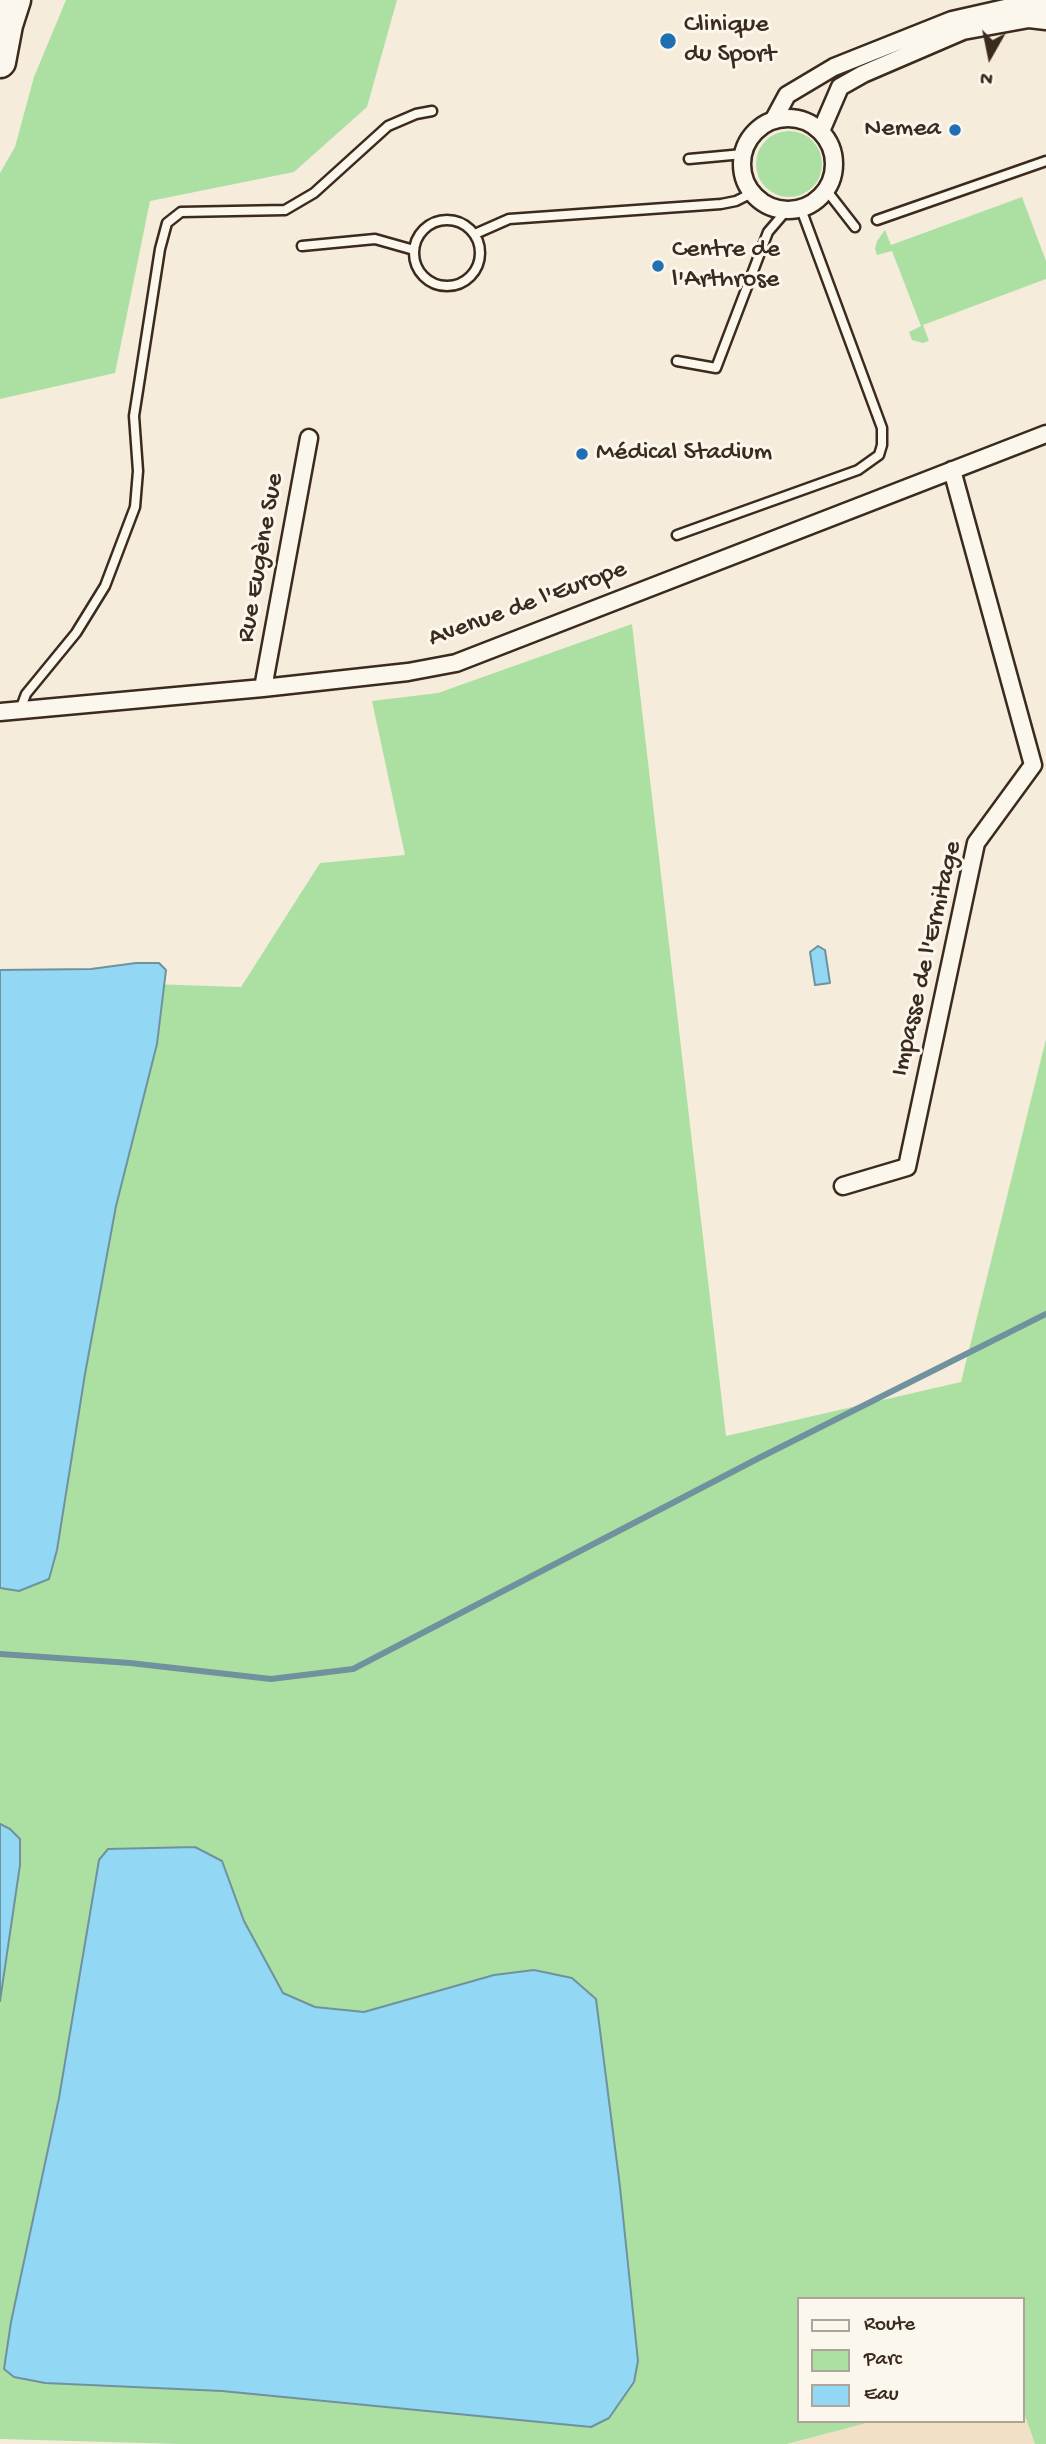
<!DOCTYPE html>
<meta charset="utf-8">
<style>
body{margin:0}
#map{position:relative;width:1046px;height:2444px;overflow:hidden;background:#f6ecdb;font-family:"Gochi Hand",sans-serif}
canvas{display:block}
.legend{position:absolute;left:797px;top:2297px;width:228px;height:126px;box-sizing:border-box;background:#fbf7ec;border:2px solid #aea59a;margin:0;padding:9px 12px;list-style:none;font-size:21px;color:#3b2a1e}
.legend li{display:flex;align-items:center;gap:14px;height:35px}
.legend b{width:35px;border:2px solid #aea59a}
.north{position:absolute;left:955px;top:21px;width:70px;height:70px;-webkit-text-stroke:5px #fbf7ec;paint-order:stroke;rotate:189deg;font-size:19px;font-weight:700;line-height:28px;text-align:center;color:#3b2a1e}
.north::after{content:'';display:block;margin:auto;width:24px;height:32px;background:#3b2a1e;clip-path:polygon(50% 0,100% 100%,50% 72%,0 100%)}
</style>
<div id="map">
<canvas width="1046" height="2444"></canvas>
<ul class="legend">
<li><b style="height:9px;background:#fbf7ec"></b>Route</li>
<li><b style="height:19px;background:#ace0a2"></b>Parc</li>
<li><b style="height:19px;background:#92d7f4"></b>Eau</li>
</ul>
<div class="north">N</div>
</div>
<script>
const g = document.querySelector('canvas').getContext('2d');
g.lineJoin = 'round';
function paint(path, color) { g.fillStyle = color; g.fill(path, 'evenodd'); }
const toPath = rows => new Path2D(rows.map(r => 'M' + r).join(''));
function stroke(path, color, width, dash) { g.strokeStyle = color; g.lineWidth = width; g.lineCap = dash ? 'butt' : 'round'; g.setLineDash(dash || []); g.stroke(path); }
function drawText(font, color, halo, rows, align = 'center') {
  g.font = font + ' "Gochi Hand",sans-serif'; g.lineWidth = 6; g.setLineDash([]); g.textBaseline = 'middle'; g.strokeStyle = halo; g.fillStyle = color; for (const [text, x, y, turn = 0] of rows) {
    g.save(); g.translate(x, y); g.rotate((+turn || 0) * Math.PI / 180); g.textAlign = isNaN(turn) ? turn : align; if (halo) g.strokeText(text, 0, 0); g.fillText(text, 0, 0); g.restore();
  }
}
paint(toPath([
 [1023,2410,1035,2444,787,2444,874,2421,1023,2421]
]), '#f1dfc6');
paint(toPath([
 [66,0,397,0,367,107,294,172,150,201,115,373,0,399,0,173,15,147,34,77],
 '756 164a33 33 0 1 1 66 0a33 33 0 1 1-66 0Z',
 [1022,197,1046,261,1046,279,923,325,929,341,923,343,912,340,909,332,921,326,892,251,877,255,875,249,877,241,885,230,891,245],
 [632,624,726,1436,961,1382,1046,1039,1046,2444,1035,2444,1023,2410,1023,2299,799,2299,799,2421,874,2421,787,2444,181,2444,0,2439,0,979,241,987,320,863,405,855,372,701,438,693]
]), '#ace0a2');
const water = toPath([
 [818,946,825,950,830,983,815,985,810,952,818,946],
 [136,963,159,963,166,970,157,1044,116,1206,85,1374,57,1550,49,1579,19,1591,0,1588,0,970,91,969,136,963],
 [0,1824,10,1829,20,1839,20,1865,0,2001,0,1824],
 [195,1847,222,1861,244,1921,283,1993,315,2007,364,2012,494,1975,534,1970,572,1978,596,1999,620,2187,638,2361,634,2382,609,2418,591,2427,222,2391,45,2383,14,2377,4,2369,11,2322,59,2098,99,1860,108,1849,195,1847]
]);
paint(water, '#92d7f4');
stroke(water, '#6f929e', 2);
stroke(toPath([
 [0,1654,130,1663,271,1679,353,1669,759,1458,1046,1314]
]), '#6f929e', 6);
const service = toPath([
 [689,159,743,154],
 [827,191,855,227],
 '414 253a33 33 0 1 1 66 0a33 33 0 1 1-66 0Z',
 [877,220,1046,161],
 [475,234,509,219,721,204,736,201,752,193],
 [302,246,375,239,414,250],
 [677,361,716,368,768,232,786,211],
 [677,535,858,470,879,455,882,445,882,428,801,209],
 [20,710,26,694,76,633,105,586,135,507,138,471,134,416,160,249,167,223,181,212,285,210,314,193,388,126,416,114,432,111]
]);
const minor = toPath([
 '742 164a46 46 0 1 1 92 0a46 46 0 1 1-92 0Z',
 [774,119,787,95,834,67,952,20,1023,4,1046,6],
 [821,131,840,87,863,74,963,31,1029,19,1046,21],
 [263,688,309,438],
 [0,712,263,688,408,672,456,663,1046,434],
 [843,1186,907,1167,976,843,1033,765,952,470]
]);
const motorway = toPath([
 [0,62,7,25,15,0]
]);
stroke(service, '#3b2a1e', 13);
stroke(minor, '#3b2a1e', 21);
stroke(motorway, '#3b2a1e', 35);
stroke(service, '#fbf7ec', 8);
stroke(minor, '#fbf7ec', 16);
stroke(motorway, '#fbf7ec', 30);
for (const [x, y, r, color] of [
 [668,41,9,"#1f6fb2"],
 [955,130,7,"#1f6fb2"],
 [658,266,7,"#1f6fb2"],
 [582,454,7,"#1f6fb2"]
]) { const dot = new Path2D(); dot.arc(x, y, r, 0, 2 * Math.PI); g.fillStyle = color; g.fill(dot); stroke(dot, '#fbf7ec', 2.5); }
drawText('26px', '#3b2a1e', '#fbf7ec', [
 ["Clinique",684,26],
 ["du Sport",684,56],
 ["Nemea",941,130,"right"],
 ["Centre de",672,251],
 ["l'Arthrose",672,281],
 ["Médical Stadium",596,454]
], 'left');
drawText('26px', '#3b2a1e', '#fbf7ec', [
 ["Rue Eugène Sue",262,558,-80],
 ["Avenue de l'Europe",528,605,-20],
 ["Impasse de l'Ermitage",928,959,-77]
]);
</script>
